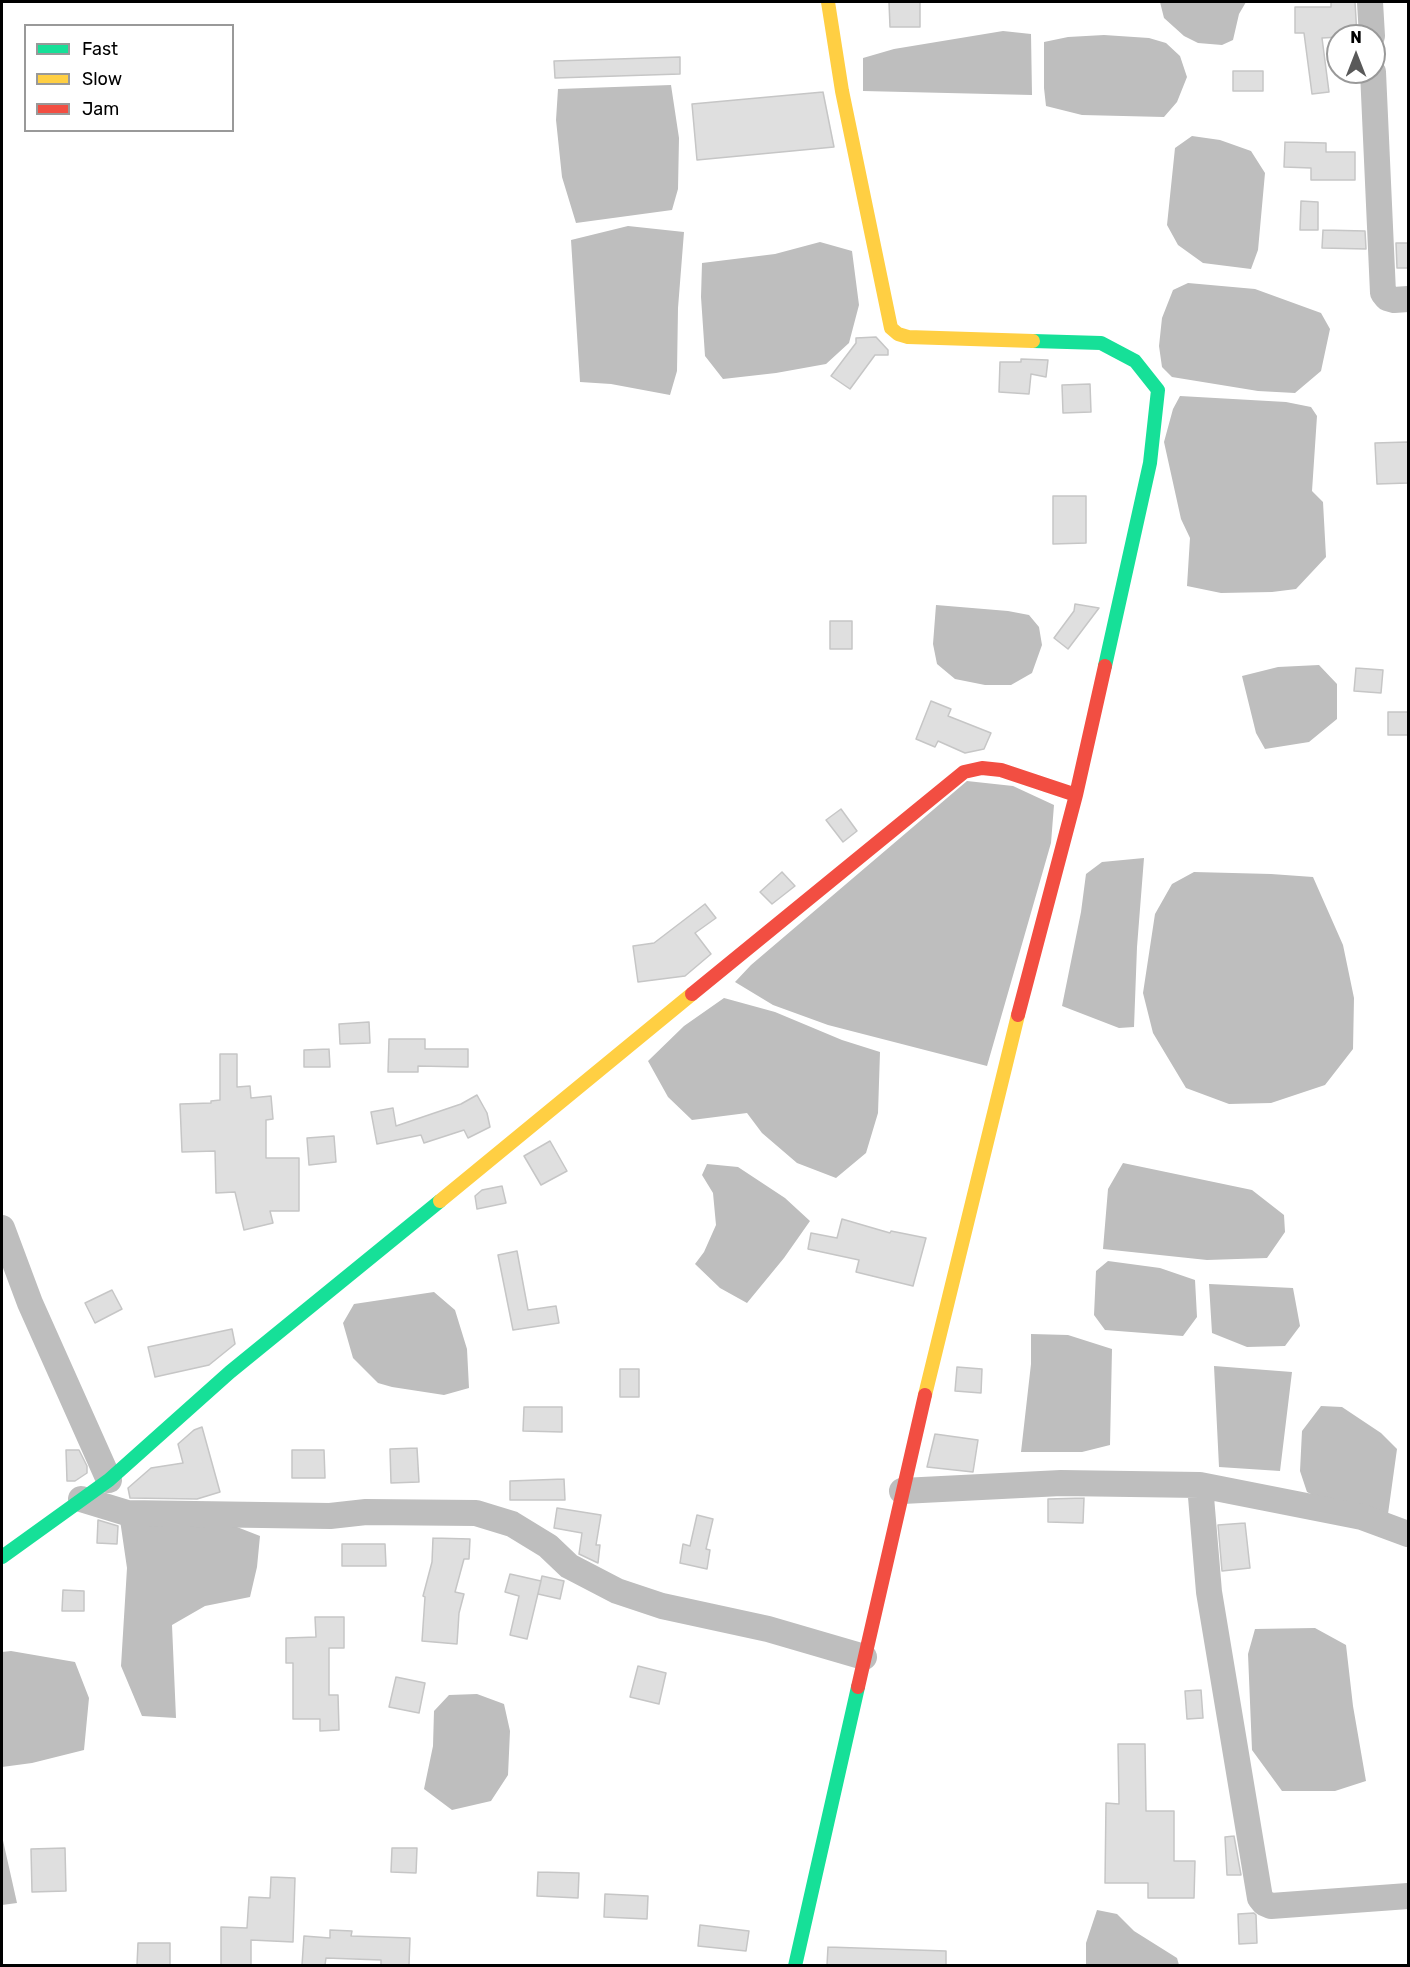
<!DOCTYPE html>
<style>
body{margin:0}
#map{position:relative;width:1410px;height:1967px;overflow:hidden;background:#fff;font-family:Rubik,sans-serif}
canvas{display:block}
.frame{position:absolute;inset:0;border:3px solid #000;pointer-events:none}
.legend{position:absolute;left:24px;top:24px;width:210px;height:108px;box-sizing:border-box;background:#fff;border:2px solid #999;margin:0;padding:8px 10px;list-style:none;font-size:18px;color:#000}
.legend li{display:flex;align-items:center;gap:12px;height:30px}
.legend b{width:30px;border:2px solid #999}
.north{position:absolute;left:1326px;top:24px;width:60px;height:60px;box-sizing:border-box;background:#fff;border:2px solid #999;border-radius:50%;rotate:0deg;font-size:16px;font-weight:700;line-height:24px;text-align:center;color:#000}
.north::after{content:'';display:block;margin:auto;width:21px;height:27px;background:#595959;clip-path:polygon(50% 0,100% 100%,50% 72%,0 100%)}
</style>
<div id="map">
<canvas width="1410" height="1967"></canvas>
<div class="frame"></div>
<ul class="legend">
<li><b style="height:8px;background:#16e098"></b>Fast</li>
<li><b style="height:8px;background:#ffcf43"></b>Slow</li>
<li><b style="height:8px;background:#f24e42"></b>Jam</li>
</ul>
<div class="north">N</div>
</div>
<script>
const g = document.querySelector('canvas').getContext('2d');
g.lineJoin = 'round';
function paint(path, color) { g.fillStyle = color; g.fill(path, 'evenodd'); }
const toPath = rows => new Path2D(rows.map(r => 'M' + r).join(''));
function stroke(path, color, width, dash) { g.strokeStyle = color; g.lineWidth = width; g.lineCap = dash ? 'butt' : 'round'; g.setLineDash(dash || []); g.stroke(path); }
paint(toPath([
 [1160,2,1246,2,1239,14,1233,40,1222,45,1198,43,1184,36,1164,18],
 [1003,31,1031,34,1032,95,863,91,863,58,894,49],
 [1104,35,1149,38,1166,43,1180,56,1187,77,1177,102,1164,117,1082,115,1046,106,1044,88,1044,42,1068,37],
 [671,85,679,138,678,189,672,210,576,223,562,177,556,120,558,89],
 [1192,136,1220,140,1251,151,1265,173,1258,250,1251,269,1203,263,1178,245,1167,225,1175,148],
 [628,226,684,232,678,308,677,371,670,395,611,384,580,382,571,240],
 [820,242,852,251,859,305,849,343,826,364,776,373,723,379,705,356,701,297,702,263,775,254],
 [1188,283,1255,289,1321,313,1330,329,1321,371,1295,393,1258,391,1172,377,1162,367,1159,346,1162,318,1173,290],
 [1180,396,1286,402,1311,407,1317,416,1312,491,1323,502,1326,557,1296,589,1272,592,1221,593,1187,586,1190,538,1181,519,1164,442,1173,409],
 [936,605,1008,611,1029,615,1039,627,1042,645,1032,673,1011,685,985,685,955,679,937,664,933,644],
 [1319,665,1337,684,1337,719,1309,742,1265,749,1256,733,1242,676,1278,667],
 [967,781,1013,786,1054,805,1051,843,987,1066,828,1025,773,1005,735,982,751,965],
 [1144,858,1137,947,1134,1027,1119,1028,1062,1006,1081,912,1086,874,1102,862],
 [1194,872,1271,874,1313,877,1343,945,1354,998,1353,1049,1325,1085,1271,1103,1229,1104,1186,1088,1153,1033,1143,993,1155,914,1172,884],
 [724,998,775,1012,842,1040,880,1052,878,1113,866,1153,836,1178,797,1163,762,1133,747,1113,692,1120,668,1097,648,1061,684,1026],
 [1123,1163,1252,1190,1284,1215,1285,1232,1267,1258,1207,1260,1103,1249,1108,1189],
 [707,1164,738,1167,785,1198,810,1221,784,1258,747,1303,720,1288,695,1264,704,1252,716,1225,713,1193,702,1175],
 [1108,1261,1160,1268,1195,1280,1197,1317,1183,1336,1105,1330,1094,1315,1096,1271],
 [1209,1284,1293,1288,1300,1326,1285,1346,1247,1347,1212,1333],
 [434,1292,455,1310,467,1349,469,1388,444,1395,392,1387,378,1383,353,1358,343,1323,354,1304],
 [1031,1334,1068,1335,1112,1349,1110,1445,1082,1452,1021,1452,1031,1364],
 [1214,1366,1292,1372,1280,1471,1219,1467],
 [1321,1406,1342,1407,1381,1433,1397,1449,1388,1514,1334,1506,1307,1492,1300,1471,1302,1431],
 [120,1520,219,1520,260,1536,257,1567,250,1597,205,1606,172,1625,176,1718,142,1716,121,1666,127,1568],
 [1315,1628,1346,1645,1353,1706,1366,1781,1335,1791,1282,1791,1252,1750,1248,1654,1255,1629],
 [11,1651,75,1662,89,1698,84,1750,32,1763,2,1767,2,1652],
 [477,1694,504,1704,510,1731,508,1775,491,1801,452,1810,424,1789,433,1746,434,1711,449,1695],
 [2,1836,17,1903,2,1905],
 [1097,1910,1117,1914,1134,1931,1177,1958,1179,1965,1086,1965,1086,1943]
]), '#bebebe');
const building = toPath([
 [889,2,920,2,920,27,890,27,889,2],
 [1331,2,1355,2,1357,36,1322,38,1329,92,1312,94,1304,33,1295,33,1295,7,1331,7,1331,2],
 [680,57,680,74,555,78,554,61,680,57],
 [1233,71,1263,71,1263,91,1233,91,1233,71],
 [823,92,834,147,697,160,692,104,823,92],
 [1285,142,1326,143,1326,152,1355,152,1355,180,1311,180,1311,168,1284,167,1285,142],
 [1301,201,1318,202,1318,230,1300,230,1301,201],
 [1323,230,1365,231,1366,249,1322,248,1323,230],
 [1396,243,1408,243,1408,268,1397,268,1396,243],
 [876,337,888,350,888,355,875,355,850,389,831,376,856,343,856,338,876,337],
 [1021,359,1048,360,1046,377,1031,374,1029,394,999,392,1000,362,1021,362,1021,359],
 [1090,384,1091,412,1063,413,1062,385,1090,384],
 [1408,442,1408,483,1377,484,1375,443,1408,442],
 [1053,496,1086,496,1086,543,1053,544,1053,496],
 [1075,604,1099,608,1068,649,1054,638,1074,611,1075,604],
 [830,621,852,621,852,649,830,649,830,621],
 [1356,668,1383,670,1381,693,1354,691,1356,668],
 [931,701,951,709,948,716,991,733,984,749,965,753,938,741,935,747,916,739,931,701],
 [1388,712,1408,712,1408,735,1388,735,1388,712],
 [841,809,857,831,843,842,826,820,841,809],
 [782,872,795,886,772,904,760,892,782,872],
 [705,904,716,918,695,933,711,954,685,976,638,982,633,946,654,943,705,904],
 [369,1022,370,1043,340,1044,339,1024,369,1022],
 [389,1039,425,1039,425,1049,468,1049,468,1067,418,1066,418,1072,388,1072,389,1039],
 [329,1049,330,1067,304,1067,304,1050,329,1049],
 [220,1054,237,1054,237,1087,250,1086,251,1098,271,1096,273,1119,266,1120,266,1158,299,1158,299,1211,270,1211,273,1223,244,1230,235,1192,216,1193,215,1151,182,1152,180,1104,211,1103,211,1101,220,1100,220,1054],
 [477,1095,487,1113,490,1127,468,1138,464,1130,424,1143,421,1135,377,1144,371,1112,393,1108,396,1126,461,1104,477,1095],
 [334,1136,336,1162,309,1165,307,1138,334,1136],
 [550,1141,567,1171,541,1185,524,1156,550,1141],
 [502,1186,506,1203,477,1209,475,1196,482,1190,502,1186],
 [842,1219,890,1233,891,1231,926,1238,913,1286,856,1272,859,1260,808,1249,811,1233,837,1238,842,1219],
 [517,1251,528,1310,556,1306,559,1323,513,1330,498,1255,517,1251],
 [112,1290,122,1309,95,1323,85,1303,112,1290],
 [232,1329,235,1344,209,1365,155,1377,148,1347,232,1329],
 [957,1367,982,1369,981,1393,955,1391,957,1367],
 [620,1369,639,1369,639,1397,620,1397,620,1369],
 [524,1407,562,1407,562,1432,523,1431,524,1407],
 [202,1427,220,1492,197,1499,130,1498,128,1488,151,1468,183,1463,178,1444,194,1430,202,1427],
 [935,1434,978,1440,973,1472,927,1467,935,1434],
 [417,1448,419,1482,391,1483,390,1449,417,1448],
 [66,1450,79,1450,87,1466,87,1473,75,1481,67,1481,66,1450],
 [292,1450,324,1450,325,1478,292,1478,292,1450],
 [564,1479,565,1500,510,1500,510,1481,564,1479],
 [1084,1498,1083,1523,1048,1522,1048,1499,1084,1498],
 [557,1508,601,1515,596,1545,600,1545,598,1563,579,1554,582,1533,554,1528,557,1508],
 [697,1515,713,1519,706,1549,710,1550,707,1569,680,1563,683,1544,690,1546,697,1515],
 [98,1520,118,1526,117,1544,97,1543,98,1520],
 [1245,1523,1250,1568,1222,1571,1218,1525,1245,1523],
 [433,1538,470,1539,469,1559,464,1559,455,1592,464,1594,459,1613,457,1644,422,1641,425,1597,423,1596,432,1562,433,1538],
 [342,1544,385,1544,386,1566,342,1566,342,1544],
 [510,1574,541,1581,527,1639,510,1635,519,1596,505,1592,510,1574],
 [542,1576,564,1581,560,1599,538,1594,542,1576],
 [63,1590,84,1591,84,1611,62,1611,63,1590],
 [315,1617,344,1617,344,1648,329,1648,329,1695,338,1695,339,1730,320,1731,320,1719,293,1719,293,1663,286,1663,286,1638,316,1637,315,1617],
 [638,1666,666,1673,659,1704,630,1697,638,1666],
 [396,1677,425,1683,419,1713,389,1707,396,1677],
 [1201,1690,1203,1718,1187,1719,1185,1691,1201,1690],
 [1118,1744,1145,1744,1146,1811,1174,1811,1174,1861,1195,1861,1194,1898,1148,1898,1148,1883,1105,1883,1106,1803,1119,1804,1118,1744],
 [1234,1836,1241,1875,1227,1875,1225,1837,1234,1836],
 [65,1848,66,1891,32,1892,31,1849,65,1848],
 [392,1848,417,1848,416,1873,391,1872,392,1848],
 [538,1872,579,1873,578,1898,537,1896,538,1872],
 [271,1877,295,1878,293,1942,251,1940,251,1965,221,1965,221,1927,247,1928,249,1897,270,1898,271,1877],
 [605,1894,648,1896,647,1919,604,1917,605,1894],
 [1254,1913,1256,1915,1257,1943,1239,1944,1238,1914,1254,1913],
 [700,1925,749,1931,746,1951,698,1946,700,1925],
 [330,1930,352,1931,351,1936,410,1938,409,1965,381,1965,381,1960,326,1958,325,1965,302,1965,304,1936,330,1938,330,1930],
 [138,1943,170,1943,170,1965,137,1965,138,1943],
 [828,1947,946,1951,946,1965,827,1965,828,1947]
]);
paint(building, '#dfdfdf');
stroke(building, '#c6c6c6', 1.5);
stroke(toPath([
 [1370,2,1372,36],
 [1373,72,1383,293,1387,298,1394,300,1408,299],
 [2,1228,30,1303,109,1480],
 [1200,1485,1209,1592,1260,1898,1264,1903,1271,1906,1408,1896],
 [902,1491,1061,1483,1200,1485,1362,1517,1408,1534],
 [81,1499,127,1513,330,1516,366,1512,476,1513,512,1524,548,1546,569,1566,617,1591,662,1606,768,1629,864,1657]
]), '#bebebe', 26);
stroke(toPath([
 [1033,341,1101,343,1135,361,1158,390,1150,463,1105,666],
 [2,1557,109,1480,230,1372,440,1201],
 [795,1966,858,1687]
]), '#16e098', 14);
stroke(toPath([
 [828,2,842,91,891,328,898,334,908,337,1033,341],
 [440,1201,692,994],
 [925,1395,1018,1015]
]), '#ffcf43', 14);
stroke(toPath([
 [692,994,964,772,982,768,1001,770,1076,795],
 [1018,1015,1076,795,1105,666],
 [858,1687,925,1395]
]), '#f24e42', 14);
</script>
